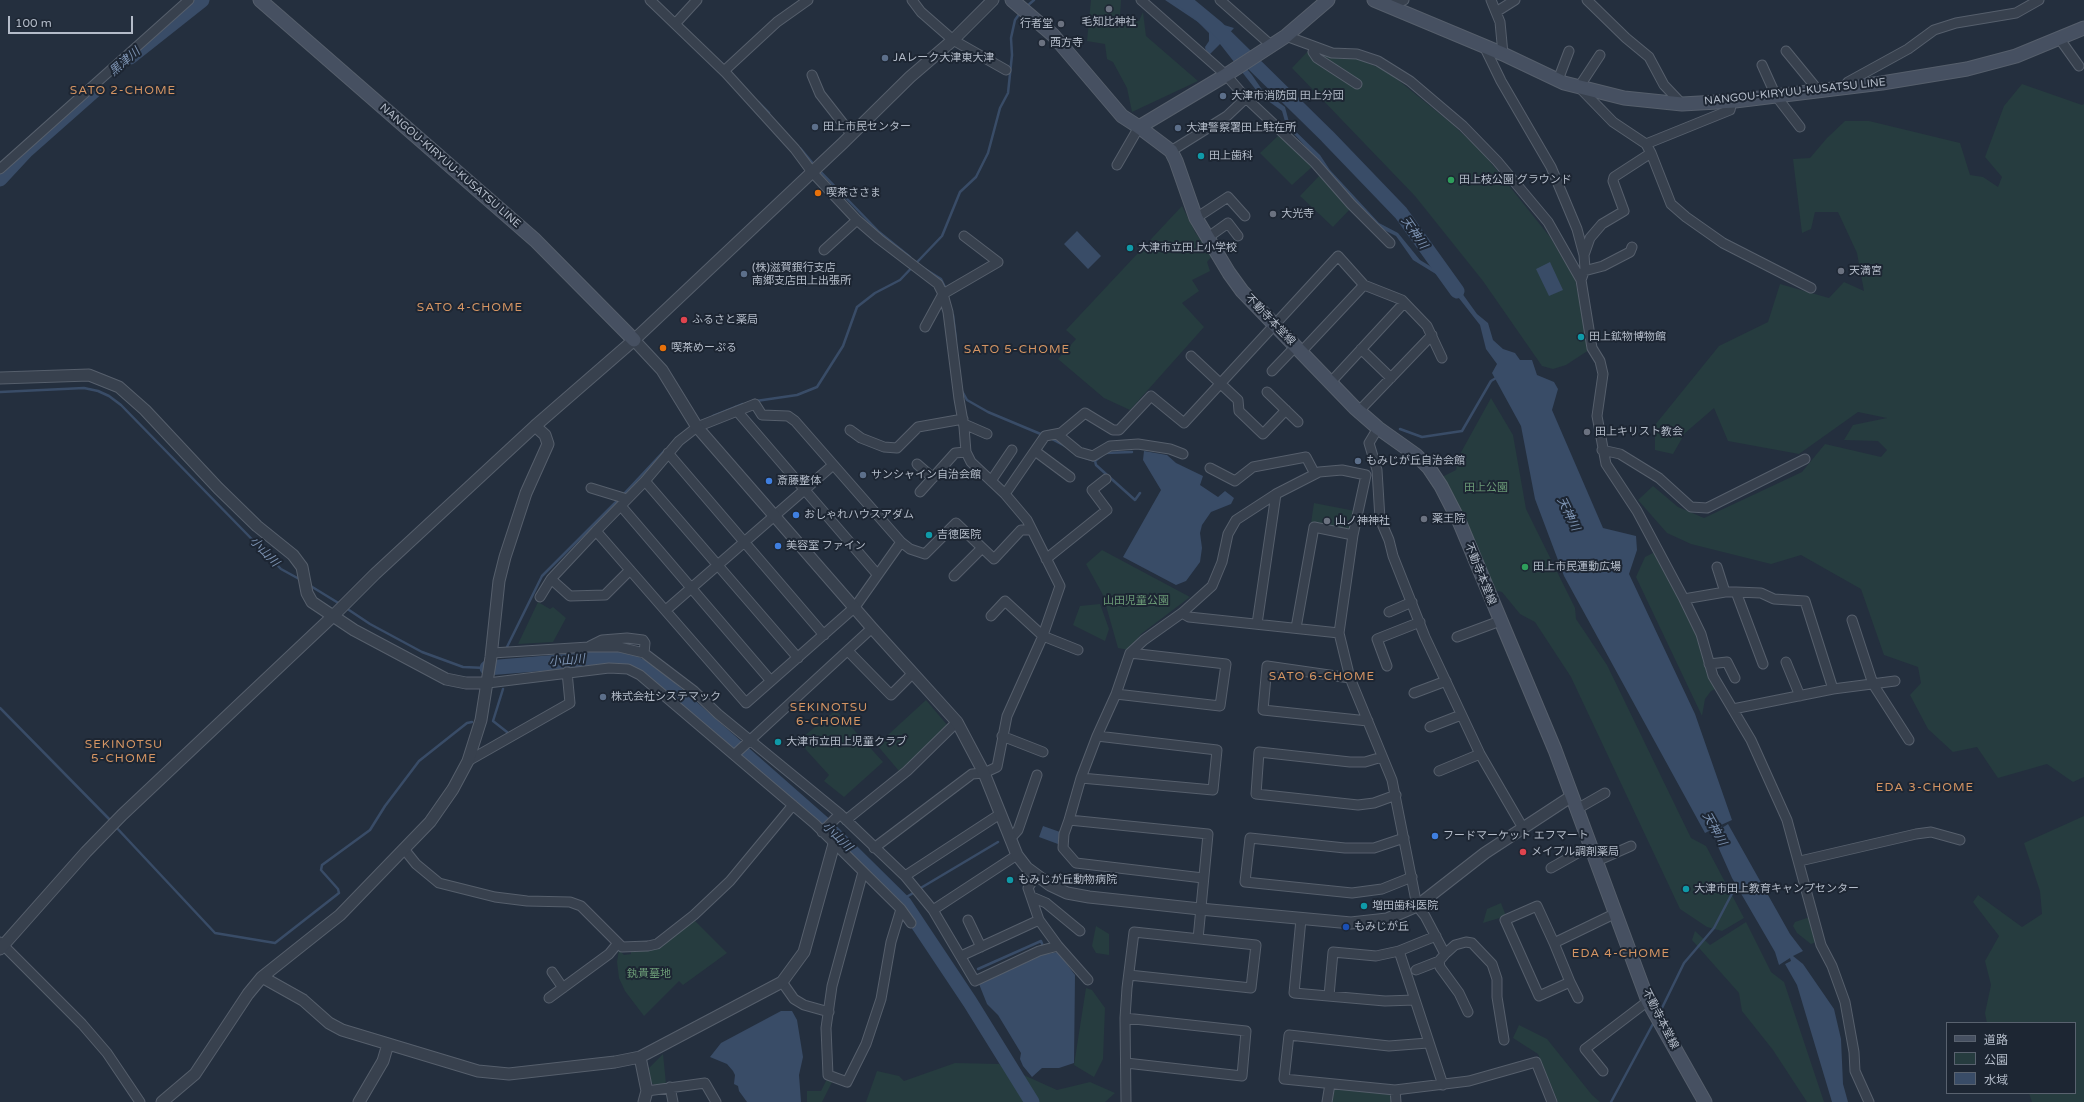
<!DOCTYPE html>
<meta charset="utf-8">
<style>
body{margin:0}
#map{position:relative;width:2084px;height:1102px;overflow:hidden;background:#242f3e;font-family:"Varela Round","Noto Sans JP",sans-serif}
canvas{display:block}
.legend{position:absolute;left:1946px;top:1022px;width:130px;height:72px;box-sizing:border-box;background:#1d2633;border:1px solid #59626f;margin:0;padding:5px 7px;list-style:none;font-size:12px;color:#b4bcc9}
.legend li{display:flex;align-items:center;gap:8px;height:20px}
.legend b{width:20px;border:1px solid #59626f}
.scale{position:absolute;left:8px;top:16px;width:125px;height:18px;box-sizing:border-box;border:2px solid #b4bcc9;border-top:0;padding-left:5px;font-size:12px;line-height:14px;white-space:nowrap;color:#b4bcc9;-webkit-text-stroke:3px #1d2633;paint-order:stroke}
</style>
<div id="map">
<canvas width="2084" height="1102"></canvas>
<ul class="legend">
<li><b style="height:5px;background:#465061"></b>道路</li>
<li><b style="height:11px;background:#263c3f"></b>公園</li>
<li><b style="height:11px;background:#394c67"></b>水域</li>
</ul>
<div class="scale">100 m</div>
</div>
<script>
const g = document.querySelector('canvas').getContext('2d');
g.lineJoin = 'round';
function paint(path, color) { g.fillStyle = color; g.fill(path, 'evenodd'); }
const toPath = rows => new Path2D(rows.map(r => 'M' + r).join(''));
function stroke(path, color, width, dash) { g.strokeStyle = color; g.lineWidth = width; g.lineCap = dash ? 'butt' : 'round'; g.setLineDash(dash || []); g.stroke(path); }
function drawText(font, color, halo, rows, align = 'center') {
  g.font = font + ' "Varela Round","Noto Sans JP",sans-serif'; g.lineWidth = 4; g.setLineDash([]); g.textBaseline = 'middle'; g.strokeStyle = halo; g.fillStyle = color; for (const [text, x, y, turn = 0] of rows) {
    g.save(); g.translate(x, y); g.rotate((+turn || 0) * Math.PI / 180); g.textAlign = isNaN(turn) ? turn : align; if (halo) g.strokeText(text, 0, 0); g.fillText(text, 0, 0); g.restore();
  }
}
paint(toPath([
 [1091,0,1121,0,1120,15,1139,21,1143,12,1146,36,1198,81,1132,112,1127,88,1113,62,1107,59,1105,44,1087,41],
 [1308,51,1332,58,1358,59,1387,71,1451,123,1483,153,1550,237,1575,279,1589,350,1566,365,1553,369,1542,366,1483,281,1415,196,1292,68],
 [2022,84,2082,105,2084,104,2084,777,2073,782,2047,764,1998,778,1977,747,1953,752,1928,729,1910,695,1921,683,1918,667,1884,655,1861,589,1801,555,1771,564,1691,544,1667,533,1638,500,1653,486,1678,507,1704,518,1802,472,1825,444,1881,457,1887,450,1878,441,1844,440,1853,425,1887,418,1858,412,1799,454,1728,441,1714,408,1685,433,1673,454,1655,450,1655,425,1719,346,1768,322,1780,284,1829,298,1844,282,1864,291,1857,253,1838,212,1815,212,1811,229,1802,233,1793,159,1810,158,1827,138,1845,121,1869,121,1960,143,1970,175,1983,177,1998,187,2002,177,1985,157,2004,106],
 [1280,134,1312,167,1292,185,1260,153],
 [1319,176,1352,207,1333,227,1300,196],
 [1182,206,1195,232,1212,256,1207,262,1210,271,1192,280,1199,291,1182,303,1204,327,1130,410,1104,398,1058,359,1076,339,1066,330],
 [1491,398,1513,435,1526,509,1575,608,1576,619,1607,665,1691,838,1706,846,1744,918,1722,931,1707,927,1680,909,1571,677,1535,622,1520,614,1502,592,1494,590,1442,477,1456,470,1459,456],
 [1314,503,1355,511,1351,530,1311,523],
 [1102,550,1190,597,1141,634,1129,650,1118,648,1103,595,1086,564],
 [1655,552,1701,640,1710,680,1717,688,1711,691,1705,699,1702,716,1636,577,1645,557],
 [538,602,550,609,553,607,566,618,553,642,518,644],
 [1100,604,1109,629,1105,641,1073,625,1080,606],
 [926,700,948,726,899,771,877,745],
 [836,710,883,762,844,797,824,781,829,775,798,741],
 [2084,816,2084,1102,2032,1102,2029,1093,2075,1093,2075,1023,1987,1023,1985,1013,1991,985,1985,961,1999,936,1973,902,1978,895,2022,927,2042,914,2040,891,2024,843],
 [1501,903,1506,916,1483,923,1487,909],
 [1810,917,1816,942,1811,944,1797,933,1793,926,1795,922],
 [692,918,727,953,683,985,679,981,644,1016,625,991,619,978,617,962,619,950,624,955,631,954,631,951,655,946],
 [1746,922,1771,972,1784,982,1824,1102,1807,1102,1773,1050,1742,1011,1739,993,1692,940,1695,931,1710,945],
 [1096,926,1109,934,1109,955,1096,953,1092,946],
 [1086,988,1092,990,1105,1008,1103,1059,1094,1077,1074,1065],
 [1519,1025,1547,1039,1592,1095,1600,1102,1558,1102,1538,1054,1513,1038],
 [663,1054,666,1084,655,1086,651,1082,648,1069],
 [955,1063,999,1064,1057,1090,1090,1082,1115,1093,1105,1102,866,1102,877,1071,899,1076,904,1081],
 [827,1079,832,1082,822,1102,807,1102,807,1091,821,1091],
 [1333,1088,1392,1093,1393,1102,1330,1102]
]), '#263c3f');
paint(toPath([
 [1165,0,1178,0,1216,31,1224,25,1234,28,1223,40,1252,75,1263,91,1285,107,1290,126,1320,155,1330,170,1379,223,1398,233,1420,260,1448,277,1459,289,1477,314,1488,323,1493,340,1503,349,1515,353,1520,360,1532,360,1537,375,1554,382,1558,389,1552,410,1603,528,1636,536,1637,550,1629,574,1695,714,1732,820,1721,825,1722,828,1728,824,1790,934,1803,951,1793,956,1803,964,1834,1009,1841,1039,1843,1084,1848,1102,1832,1102,1797,985,1785,964,1791,961,1790,958,1779,965,1775,952,1732,878,1712,833,1717,830,1717,827,1705,833,1564,576,1535,499,1521,426,1492,373,1497,364,1486,349,1480,325,1444,279,1413,260,1396,236,1382,229,1336,185,1312,154,1286,125,1282,111,1260,95,1220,44,1207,57,1205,47,1209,41,1209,33,1198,22],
 [1077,231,1101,256,1088,269,1064,244],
 [1550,262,1563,290,1549,296,1536,269],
 [1144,451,1167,455,1176,463,1203,476,1200,485,1218,497,1225,491,1234,498,1231,504,1211,512,1202,525,1200,533,1202,548,1200,562,1186,581,1176,585,1123,557,1161,490,1143,460],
 [1043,826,1060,832,1058,844,1039,837],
 [1058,952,1075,975,1074,1063,1059,1068,1042,1068,1032,1077,1023,1066,1020,1059,1021,1053,998,1015,987,1004,979,984,1042,955],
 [781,1011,792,1011,797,1020,803,1057,799,1075,801,1102,747,1102,739,1091,738,1086,734,1084,735,1075,733,1071,727,1064,710,1057,721,1043]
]), '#394c67');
stroke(toPath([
 [1026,7,1034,0],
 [758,102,769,113],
 [800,148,815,166],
 [818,169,879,232,910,257],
 [925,269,941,279,946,289],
 [953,315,956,340],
 [962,391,967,400,988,412,1043,435],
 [0,392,84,388,98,391,109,396,121,405,281,569,301,580],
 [756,401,797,395,817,387,843,346,857,307,875,293,900,280,942,236,960,192,976,177,988,153,1000,108,1008,93,1012,55,1011,38,1015,20,1020,13],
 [713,416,743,404],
 [1400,429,1422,437,1462,431,1491,381,1496,378],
 [1050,438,1065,446],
 [1083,457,1095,461,1105,453,1132,452],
 [1095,461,1096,465,1135,500,1140,493],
 [622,496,665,450],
 [309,585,340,604],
 [346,608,370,624,422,652,463,667,486,668],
 [506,649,542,576,619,499],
 [503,689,493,721,507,732],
 [0,708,112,822],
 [115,826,215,933,275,943,339,893,338,889,321,870,322,865,370,830,385,806,419,761,467,723,472,722],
 [919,889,998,842],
 [901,900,915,892],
 [978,969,1041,941,1046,954],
 [1660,1012,1684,963,1714,928,1738,882],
 [1611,1102,1654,1022]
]), '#394c67', 2.5);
stroke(toPath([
 [1183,0,1217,28,1327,136,1401,213,1457,291],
 [130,57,202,0],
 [0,179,26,151,95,90],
 [487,668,608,658,630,661,650,671,826,826,904,903,970,1002,1032,1102]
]), '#394c67', 15);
const minor = toPath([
 [650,0,726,73,795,149,812,172,857,220,879,239,938,284,943,294,948,312,959,399,964,427,966,452,971,462,1005,494,1027,520,1060,586,1042,638,1007,716,997,767,984,773,972,774,874,848],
 [912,0,921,12,953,40,1006,70],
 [1141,0,1226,75,1246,98,1315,163,1351,204,1390,243],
 [1220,0,1272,46],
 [1491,0,1500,22,1503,54],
 [1587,0,1626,38,1649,57,1664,85,1682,104],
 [1389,6,1404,0],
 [1496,12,1515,0],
 [675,24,697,0],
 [1286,36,1332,53,1357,54,1378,61,1410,81,1463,126,1497,161,1548,222,1581,280,1592,348,1600,361,1603,374,1597,416,1606,464,1637,511,1684,599,1701,634,1713,676,1751,740,1787,820,1821,945,1832,966,1845,1002,1854,1052,1855,1071,1869,1102],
 [2059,38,2079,66],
 [1484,46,1501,81,1551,167,1577,229,1584,255,1585,269,1581,280],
 [1315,47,1313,52,1317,58,1357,84],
 [1786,51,1818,90],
 [1600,55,1579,87,1613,122,1646,144,1651,153,1671,204,1686,217,1723,243,1811,288],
 [1762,65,1776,96,1800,127],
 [724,71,777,22,808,0],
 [812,75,820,94,852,135],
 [1558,80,1569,51],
 [1844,87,1848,82,1908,49,1934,30,1956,23,2016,13,2039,0],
 [1646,144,1730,110,1732,101],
 [1171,151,1227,116,1246,98],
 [1117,165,1139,127],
 [0,169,189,0],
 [1196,218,1228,197,1245,216],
 [1207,238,1228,223,1238,236],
 [824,250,857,220],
 [1584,255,1590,238,1602,224,1624,211,1613,181,1614,177,1651,153],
 [1584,271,1603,266,1630,252,1632,247],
 [925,327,943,294,998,262,964,236],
 [1361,349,1391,378],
 [1301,352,1364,285],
 [1191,356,1238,400,1239,411,1263,434,1286,410],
 [1272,371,1295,347],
 [1330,383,1404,303],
 [1267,392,1298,422],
 [755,404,762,415,788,416,795,421,901,542,855,607,746,703,596,531,645,481,679,441,697,427,755,404],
 [737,411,877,574],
 [1359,411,1432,335],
 [964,424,987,434],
 [1378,428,1369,443,1377,470,1380,519,1389,540,1393,556,1425,637,1480,754,1523,828],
 [850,430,861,438,884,447,897,448,918,427,963,419],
 [1057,434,1079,452,1093,456,1110,446,1138,444,1170,449,1183,454],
 [1602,450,1620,454,1659,478,1691,507,1707,508,1805,459],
 [1035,451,1070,477],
 [668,453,824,635],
 [917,464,933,478],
 [1210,468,1235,481,1253,467,1306,457,1315,474],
 [645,481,798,658],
 [991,481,1012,450],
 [591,488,627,499],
 [920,492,955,453,966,452],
 [1005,494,1045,436,1061,433,1085,413,1113,430,1119,430,1151,396,1184,423,1338,256,1364,285,1402,300,1427,326,1442,358],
 [621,506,771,681],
 [596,531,551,579,570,596,605,595,630,570],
 [901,542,910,549,925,554,956,523,994,559,1021,530,1032,530],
 [1046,559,1107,510,1092,490,1106,479],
 [1717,567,1725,592],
 [954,576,982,548],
 [1736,592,1763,664],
 [540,597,551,579],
 [1684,599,1725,592,1736,592,1761,593,1774,599,1805,601,1833,689,1733,709],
 [666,610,833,465],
 [1389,612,1412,602],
 [1182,613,1189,617,1339,633],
 [991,616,1005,601,1043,636,1078,650],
 [1852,620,1873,684,1909,740],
 [1257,624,1276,494],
 [1296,628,1314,527,1353,535],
 [1457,637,1500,621],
 [590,646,602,640,627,638,643,640,645,643,644,653],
 [848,651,891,695,913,673],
 [492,653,589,647,619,647,644,653,694,691,718,714,840,814,905,876,1000,814],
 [1786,662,1800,696],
 [1709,664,1727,662,1735,678],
 [1387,666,1377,639,1420,622],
 [1350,678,1267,666,1263,710,1368,721],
 [488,683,609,668,628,669,640,675,815,824,901,909,911,923],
 [1833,689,1895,681],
 [1414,693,1446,681],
 [1116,694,1220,706,1226,664,1130,653],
 [1430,727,1461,715],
 [1002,736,1043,752],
 [734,755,872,628],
 [1382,757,1365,762,1350,762,1259,752,1256,794,1358,805,1374,803,1396,795],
 [468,761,570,703,567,672],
 [1439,771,1480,754],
 [1081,778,1213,790,1217,750,1097,736],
 [1577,809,1605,793],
 [846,820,907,771,957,722],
 [1069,820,1064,834,1063,848,1076,863,1203,878],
 [822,832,840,814],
 [1404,838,1374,848,1345,848,1250,838,1245,882,1352,893,1382,889,1412,877],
 [1010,839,1018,830,1037,775],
 [404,849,416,864,439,883,495,897,527,901,570,902,581,906,622,947,648,946,657,944,694,915,730,881,793,805],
 [1597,861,1631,846],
 [1800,861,1916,834,1931,832,1960,840],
 [1551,868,1590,846],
 [863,872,832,986,826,1028,828,1075,847,1082,866,1044,881,999,891,942,901,909],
 [1036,875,1028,888,1039,920,1058,946,1088,980],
 [905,876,933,910,975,981,1039,951,1058,946],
 [1032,897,1046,903,1080,931],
 [933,910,1017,855],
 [1301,919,1294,993,1385,1001,1415,1000],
 [968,920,981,947],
 [1198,939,1208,834,1069,820,1081,778,1097,736,1116,694,1130,653,1144,640,1182,613,1212,586,1222,562,1228,534,1236,520,1276,494,1319,472,1342,470,1366,475,1353,535,1339,633,1350,678,1392,780,1417,906,1425,916,1445,954,1455,945,1466,942,1472,943,1492,964,1497,979,1497,997,1504,1040],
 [0,942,82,1024,107,1053,140,1102],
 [1554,943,1570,982,1539,996,1505,920,1537,906,1554,943,1616,913],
 [1399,951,1436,936],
 [1445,954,1439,961,1440,967,1459,993,1468,1012],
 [961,956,1039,920],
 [1416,970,1439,961],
 [552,972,563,988],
 [782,982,794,999,804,1005,829,1012],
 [1570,982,1578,998],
 [1329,996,1333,952,1376,956,1399,951,1443,1085],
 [549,998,609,954,618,943],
 [1125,1018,1246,1031,1242,1076,1126,1063],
 [1428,1043,1389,1046,1289,1035,1284,1079,1395,1090,1469,1081,1536,1062,1552,1102],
 [1603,1071,1585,1049,1648,1001],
 [670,1087,673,1102],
 [1395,1090,1396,1102],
 [647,1091,705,1083,716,1102],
 [1126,1102,1125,1018,1127,988,1134,932,1256,945,1251,988,1129,975],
 [1327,1102,1330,1084]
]);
const tertiary = toPath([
 [634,340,662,370,697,427,872,628,957,722,984,773,1017,855,1027,868,1050,885,1067,893,1089,897,1200,909,1351,923,1387,919,1417,906,1485,853,1572,796],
 [0,378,89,375,119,387,145,410,218,488,257,526,293,555,302,567,307,593,312,602,354,630,446,679,466,683,488,683],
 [0,949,86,852,122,815,332,617,375,574,535,426,634,340,843,143,910,77,953,40,993,0],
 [262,977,303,1000,329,1023,342,1030,478,1071,509,1074,615,1062,640,1057,782,982,804,952,834,844],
 [640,1057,647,1091,644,1102],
 [162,1102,195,1074,248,994,262,977,340,915,430,822,453,789,468,761,481,720,491,657,499,581,505,557,526,493,548,444,545,435,535,426],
 [359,1102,383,1061,388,1044]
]);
const secondary = toPath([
 [260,0,535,240,634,340],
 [1012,0,1053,35,1122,116,1139,127,1226,75,1286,36,1328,0],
 [1374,0,1503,54,1564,83,1624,98,1682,104,1735,101,1882,83,1967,69,2016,56,2084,28],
 [1139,127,1171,151,1176,161,1196,218,1229,273,1242,291,1355,408,1378,428,1416,455,1429,468,1441,486,1459,521,1555,750,1648,1001,1705,1102]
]);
stroke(minor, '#565f6c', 11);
stroke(tertiary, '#565f6c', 13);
stroke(secondary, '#565f6c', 15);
stroke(minor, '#38414e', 9);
stroke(tertiary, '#38414e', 11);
stroke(secondary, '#465061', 13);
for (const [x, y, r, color] of [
 [1109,9,4,"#6b7280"],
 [1061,24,4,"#6b7280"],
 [1042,43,4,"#6b7280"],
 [885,58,4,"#5c6f8a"],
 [1223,96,4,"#5c6f8a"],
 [815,127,4,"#5c6f8a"],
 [1178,128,4,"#5c6f8a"],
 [1201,156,4,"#0f9aa8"],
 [1451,180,4,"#2e9e5b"],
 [818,193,4,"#e8710a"],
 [1273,214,4,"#6b7280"],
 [1130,248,4,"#0f9aa8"],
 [1841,271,4,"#6b7280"],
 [744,274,4,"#5c6f8a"],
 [684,320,4,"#e0444e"],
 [1581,337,4,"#0f9aa8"],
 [663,348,4,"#e8710a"],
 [1587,432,4,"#6b7280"],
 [1358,461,4,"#5c6f8a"],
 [863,475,4,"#5c6f8a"],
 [769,481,4,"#3f7fe0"],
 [796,515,4,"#3f7fe0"],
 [1424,519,4,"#6b7280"],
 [1327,521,4,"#6b7280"],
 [929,535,4,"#0f9aa8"],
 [778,546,4,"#3f7fe0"],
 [1525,567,4,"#2e9e5b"],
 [603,697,4,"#5c6f8a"],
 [778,742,4,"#0f9aa8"],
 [1435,836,4,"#3f7fe0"],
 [1523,852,4,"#e0444e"],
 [1010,880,4,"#0f9aa8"],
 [1686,889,4,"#0f9aa8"],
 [1364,906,4,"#0f9aa8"],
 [1346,927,4,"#1a4fb4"]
]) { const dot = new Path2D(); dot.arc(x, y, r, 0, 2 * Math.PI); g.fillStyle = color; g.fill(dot); stroke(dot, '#1d2633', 1.5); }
drawText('11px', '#b4bcc9', '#1d2633', [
 ["毛知比神社",1109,22,"center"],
 ["行者堂",1053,24,"right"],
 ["西方寺",1050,43],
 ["JAレーク大津東大津",893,58],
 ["大津市消防団 田上分団",1231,96],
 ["田上市民センター",823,127],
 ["大津警察署田上駐在所",1186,128],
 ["田上歯科",1209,156],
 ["田上枝公園 グラウンド",1459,180],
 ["喫茶ささま",826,193],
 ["大光寺",1281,214],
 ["大津市立田上小学校",1138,248],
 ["(株)滋賀銀行支店",752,268],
 ["南郷支店田上出張所",752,281],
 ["天満宮",1849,271],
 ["ふるさと薬局",692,320],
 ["田上鉱物博物館",1589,337],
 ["喫茶めーぷる",671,348],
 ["田上キリスト教会",1595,432],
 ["もみじが丘自治会館",1366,461],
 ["サンシャイン自治会館",871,475],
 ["斎藤整体",777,481],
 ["おしゃれハウスアダム",804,515],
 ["薬王院",1432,519],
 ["山ノ神神社",1335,521],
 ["吉徳医院",937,535],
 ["美容室 ファイン",786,546],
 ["田上市民運動広場",1533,567],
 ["株式会社システマック",611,697],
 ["大津市立田上児童クラブ",786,742],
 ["フードマーケット エフマート",1443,836],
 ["メイプル調剤薬局",1531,852],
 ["もみじが丘動物病院",1018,880],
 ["大津市田上教育キャンプセンター",1694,889],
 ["増田歯科医院",1372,906],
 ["もみじが丘",1354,927]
], 'left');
drawText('11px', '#b4bcc9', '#1d2633', [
 ["NANGOU-KIRYUU-KUSATSU LINE",1795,92,-6],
 ["NANGOU-KIRYUU-KUSATSU LINE",450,166,41],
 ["不動寺本堂線",1270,320,46],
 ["不動寺本堂線",1480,574,68],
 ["不動寺本堂線",1660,1019,63]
]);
drawText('11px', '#6b9a76', '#1d2633', [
 ["田上公園",1486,488],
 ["山田児童公園",1136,601],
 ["釻貴墓地",649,974]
]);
drawText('italic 12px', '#7c92b1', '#1d2633', [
 ["黒津川",125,62,-41],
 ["天神川",1414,233,55],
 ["天神川",1568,514,64],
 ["小山川",264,552,46],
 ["小山川",567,661,-5],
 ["天神川",1714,829,61],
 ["小山川",837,837,44]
]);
g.letterSpacing = '1px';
drawText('12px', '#d59563', '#1d2633', [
 ["SATO 2-CHOME",123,91],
 ["SATO 4-CHOME",470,308],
 ["SATO 5-CHOME",1017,350],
 ["SATO 6-CHOME",1322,677],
 ["SEKINOTSU",829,708],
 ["6-CHOME",829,722],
 ["SEKINOTSU",124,745],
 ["5-CHOME",124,759],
 ["EDA 3-CHOME",1925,788],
 ["EDA 4-CHOME",1621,954]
]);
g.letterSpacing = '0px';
</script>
